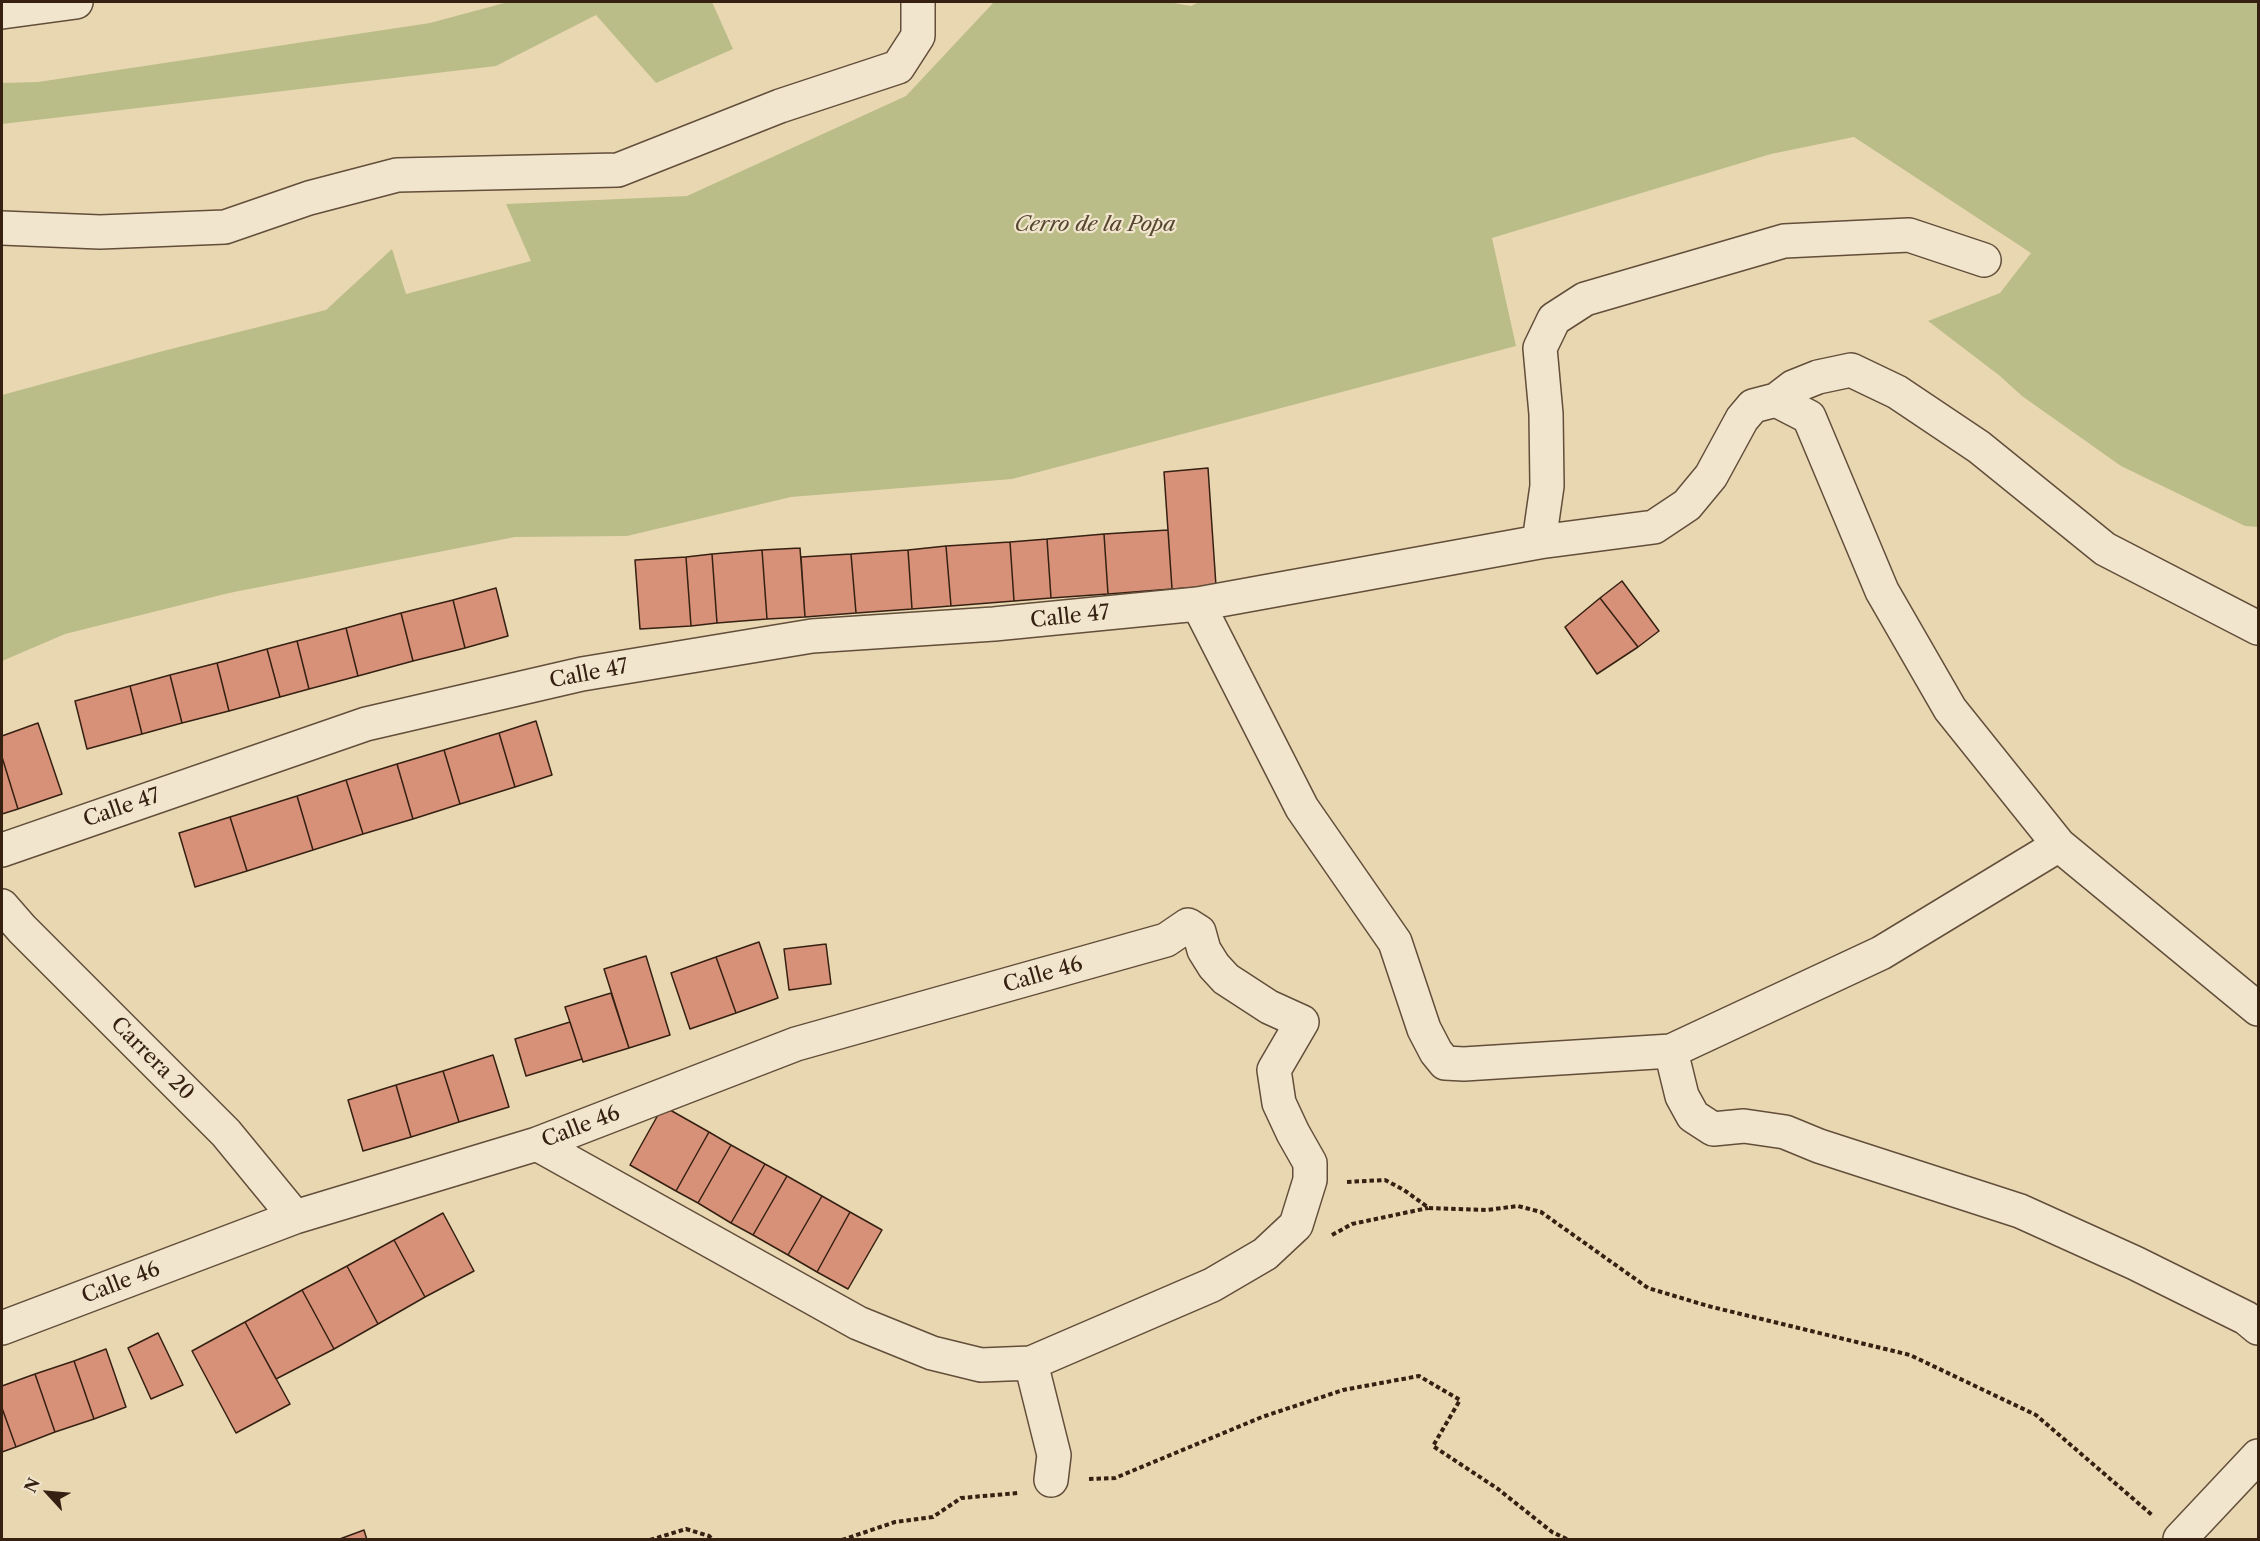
<!DOCTYPE html>
<style>
body{margin:0}
#map{position:relative;width:2260px;height:1541px;overflow:hidden;background:#e9d7b2;font-family:"Libre Caslon Text",serif}
canvas{display:block}
.frame{position:absolute;inset:0;border:3px solid #352012;pointer-events:none}
.north{position:absolute;left:18px;top:1463px;width:60px;height:60px;-webkit-text-stroke:4px #f1e5cd;paint-order:stroke;rotate:296deg;font-size:16px;font-weight:700;line-height:24px;text-align:center;color:#352012}
.north::after{content:'';display:block;margin:auto;width:21px;height:27px;background:#352012;clip-path:polygon(50% 0,100% 100%,50% 72%,0 100%)}
</style>
<div id="map">
<canvas width="2260" height="1541"></canvas>
<div class="frame"></div>
<div class="north">N</div>
</div>
<script>
const g = document.querySelector('canvas').getContext('2d');
g.lineJoin = 'round';
function paint(path, color) { g.fillStyle = color; g.fill(path, 'evenodd'); }
const toPath = rows => new Path2D(rows.map(r => 'M' + r).join(''));
function stroke(path, color, width, dash) { g.strokeStyle = color; g.lineWidth = width; g.lineCap = dash ? 'butt' : 'round'; g.setLineDash(dash || []); g.stroke(path); }
function drawText(font, color, halo, rows, align = 'center') {
  g.font = font + ' "Libre Caslon Text",serif'; g.lineWidth = 4.5; g.setLineDash([]); g.textBaseline = 'middle'; g.strokeStyle = halo; g.fillStyle = color; for (const [text, x, y, turn = 0] of rows) {
    g.save(); g.translate(x, y); g.rotate((+turn || 0) * Math.PI / 180); g.textAlign = isNaN(turn) ? turn : align; if (halo) g.strokeText(text, 0, 0); g.fillText(text, 0, 0); g.restore();
  }
}
paint(toPath([
 [508,2,712,2,733,49,656,83,596,15,496,66,2,124,2,83,38,82,430,23],
 [994,2,1168,2,1191,6,1199,2,2258,2,2258,527,2245,526,2121,466,2022,396,2000,376,1928,321,2000,293,2031,253,1854,137,1771,154,1492,238,1516,346,1012,479,791,497,627,536,515,537,229,593,65,634,2,661,2,395,163,351,326,310,392,249,406,294,531,261,506,204,687,196,906,96]
]), '#bbbd89');
const building = toPath([
 [1208,468,1216,586,1172,589,1164,472,1208,468],
 [1168,530,1172,589,1108,594,1104,534,1168,530],
 [1104,534,1108,594,1051,598,1047,539,1104,534],
 [1047,539,1051,598,1014,601,1010,542,1047,539],
 [1010,542,1014,601,951,606,946,546,1010,542],
 [946,546,951,606,912,609,908,550,946,546],
 [800,548,805,617,767,619,762,550,800,548],
 [762,550,767,619,717,623,712,554,762,550],
 [908,550,912,609,856,613,851,554,908,550],
 [712,554,717,623,691,626,686,557,712,554],
 [851,554,856,613,805,617,801,557,851,554],
 [686,557,691,626,640,629,635,560,686,557],
 [1622,581,1659,631,1638,647,1600,598,1622,581],
 [496,588,508,636,465,648,453,600,496,588],
 [1600,598,1638,647,1597,674,1565,627,1600,598],
 [453,600,465,648,413,661,401,613,453,600],
 [401,613,413,661,358,676,346,628,401,613],
 [346,628,358,676,309,689,297,641,346,628],
 [297,641,309,689,280,697,267,649,297,641],
 [267,649,280,697,229,711,217,663,267,649],
 [217,663,229,711,182,723,170,675,217,663],
 [170,675,182,723,142,734,130,686,170,675],
 [130,686,142,734,87,749,75,701,130,686],
 [536,721,552,775,515,787,499,733,536,721],
 [38,723,62,794,18,809,2,757,2,736,38,723],
 [499,733,515,787,460,804,444,750,499,733],
 [444,750,460,804,413,819,397,764,444,750],
 [2,757,18,809,2,814,2,757],
 [397,764,413,819,363,834,346,780,397,764],
 [346,780,363,834,313,850,297,796,346,780],
 [297,796,313,850,247,871,230,817,297,796],
 [230,817,247,871,195,887,179,833,230,817],
 [759,942,778,998,736,1013,716,957,759,942],
 [826,944,831,984,789,990,784,949,826,944],
 [646,956,670,1035,629,1048,604,969,646,956],
 [716,957,736,1013,690,1029,671,973,716,957],
 [611,993,629,1048,583,1062,565,1007,611,993],
 [570,1022,582,1059,526,1076,515,1039,570,1022],
 [493,1055,509,1107,459,1122,443,1071,493,1055],
 [443,1071,459,1122,411,1137,396,1085,443,1071],
 [396,1085,411,1137,363,1151,348,1100,396,1085],
 [663,1106,709,1132,676,1191,630,1165,663,1106],
 [709,1132,731,1145,698,1203,676,1191,709,1132],
 [731,1145,765,1164,731,1223,698,1203,731,1145],
 [765,1164,787,1176,753,1235,731,1223,765,1164],
 [787,1176,822,1196,788,1255,753,1235,787,1176],
 [822,1196,850,1212,817,1272,788,1255,822,1196],
 [850,1212,882,1230,848,1289,817,1272,850,1212],
 [443,1213,474,1271,425,1297,394,1240,443,1213],
 [394,1240,425,1297,378,1324,347,1266,394,1240],
 [347,1266,378,1324,334,1349,302,1290,347,1266],
 [302,1290,334,1349,276,1379,245,1322,302,1290],
 [245,1322,290,1404,236,1433,192,1351,245,1322],
 [158,1333,183,1385,151,1399,128,1348,158,1333],
 [106,1349,126,1407,94,1419,74,1361,106,1349],
 [74,1361,94,1419,55,1432,35,1374,74,1361],
 [35,1374,55,1432,16,1447,2,1408,2,1386,35,1374],
 [2,1408,16,1447,2,1452,2,1408],
 [364,1530,367,1540,337,1540,364,1530]
]);
paint(building, '#d79178');
stroke(building, '#352012', 1.5);
const minor = toPath([
 [2,12,76,2],
 [2,228,100,232,225,227,309,198,397,175,618,170,780,106,898,67,918,36,918,2],
 [1776,400,1793,387,1818,377,1851,370,1897,392,1979,447,2105,549,2258,628],
 [1539,542,1547,486,1546,414,1540,348,1554,319,1585,299,1784,241,1909,235,1984,260],
 [1198,604,1302,808,1395,942,1424,1029,1436,1052,1445,1063,1464,1064,1671,1051,1881,953,2059,845],
 [2,850,366,724,582,674,812,636,994,624,1198,604,1539,542,1654,527,1687,505,1711,476,1742,419,1753,406,1776,400,1809,417,1882,591,1950,709,2059,845,2258,1009],
 [2,906,22,929,226,1133,295,1217],
 [1671,1051,1682,1096,1693,1116,1713,1129,1744,1126,1785,1132,1819,1146,2020,1211,2135,1263,2246,1318,2258,1328],
 [2,1328,295,1217,537,1144,796,1044,1166,940,1188,925,1199,932,1204,950,1214,966,1226,979,1269,1007,1302,1022,1274,1070,1279,1103,1293,1133,1310,1163,1310,1180,1296,1225,1265,1254,1212,1285,1031,1363,981,1365,932,1353,858,1323,537,1144],
 [1031,1363,1054,1455,1051,1480],
 [2180,1539,2258,1456]
]);
stroke(minor, '#624e3a', 36);
stroke(toPath([
 [1347,1182,1385,1180,1404,1190,1429,1208,1487,1210,1518,1206,1541,1212,1648,1288,1708,1306,1910,1355,2036,1415,2152,1515],
 [1332,1235,1352,1224,1428,1208],
 [1089,1479,1115,1478,1262,1417,1343,1390,1419,1376,1460,1400,1433,1446,1498,1489,1552,1532,1569,1540],
 [650,1540,686,1529,709,1536,713,1540],
 [842,1540,895,1522,933,1517,961,1498,1018,1493]
]), '#352012', 4, [4.5, 3]);
stroke(minor, '#f1e5cd', 33);
drawText('italic 21px', '#564730', '#f1e5cd', [
 ["Cerro de la Popa",1095,225]
]);
drawText('21px', '#352012', '#f1e5cd', [
 ["Calle 47",1070,617,-6],
 ["Calle 47",589,674,-11],
 ["Calle 47",122,808,-19],
 ["Calle 46",1043,975,-16],
 ["Carrera 20",152,1059,45],
 ["Calle 46",581,1127,-21],
 ["Calle 46",121,1283,-21]
]);
</script>
